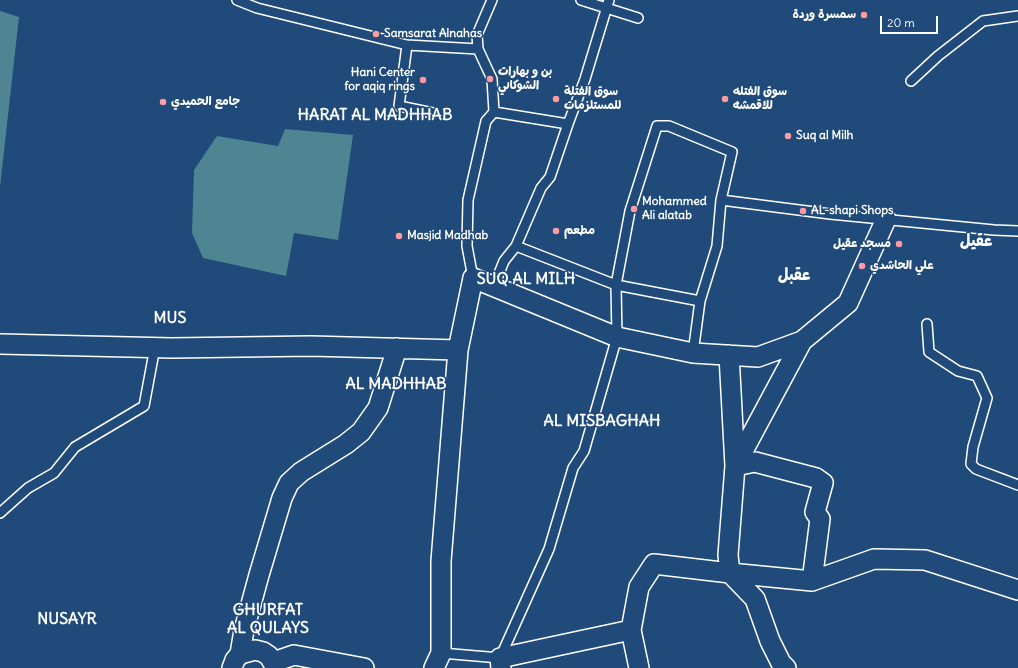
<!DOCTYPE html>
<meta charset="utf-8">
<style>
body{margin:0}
#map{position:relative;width:1018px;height:668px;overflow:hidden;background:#1f4a7a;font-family:Delius,sans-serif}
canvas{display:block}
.scale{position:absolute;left:880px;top:16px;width:58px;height:18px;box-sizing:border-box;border:2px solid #fff;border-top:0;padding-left:5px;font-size:12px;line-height:14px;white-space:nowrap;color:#fff;-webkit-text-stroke:3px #1f4a7a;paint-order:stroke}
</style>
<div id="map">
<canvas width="1018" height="668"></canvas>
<div class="scale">20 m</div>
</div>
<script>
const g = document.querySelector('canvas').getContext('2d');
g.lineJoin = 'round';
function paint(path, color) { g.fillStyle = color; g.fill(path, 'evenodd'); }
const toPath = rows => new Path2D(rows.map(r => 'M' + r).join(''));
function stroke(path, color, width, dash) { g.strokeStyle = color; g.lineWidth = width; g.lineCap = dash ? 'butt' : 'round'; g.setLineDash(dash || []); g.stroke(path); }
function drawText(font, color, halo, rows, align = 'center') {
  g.font = font + ' Delius,"Playpen Sans Arabic",sans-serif'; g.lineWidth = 3; g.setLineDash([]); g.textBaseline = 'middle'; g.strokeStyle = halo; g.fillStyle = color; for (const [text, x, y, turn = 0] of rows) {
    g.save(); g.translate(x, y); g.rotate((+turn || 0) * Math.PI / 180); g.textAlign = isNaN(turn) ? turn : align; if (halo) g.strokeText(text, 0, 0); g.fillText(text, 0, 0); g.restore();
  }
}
paint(toPath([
 [0,11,19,17,0,187],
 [285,129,353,135,338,240,294,233,286,276,203,258,192,233,194,170,217,136,278,146]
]), '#4f8492');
const lane = toPath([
 [237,0,257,8,407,45,478,49,477,35,492,0],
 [581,0,638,18],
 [407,45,399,106,433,113],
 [478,49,492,79,494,112,568,124,585,79,609,0],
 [911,81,938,56,983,21,1018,16],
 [516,246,541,188,550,177,568,124],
 [473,278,467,246,468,200,486,121,494,112],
 [494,286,504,261,516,246,616,285,700,301],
 [927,324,929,352,958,371,977,376,987,398,973,447,971,464,976,469,1018,485],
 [693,353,700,301,717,246,721,200],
 [0,513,28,488,54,473,75,447,144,406,155,347],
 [441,653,500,658,549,549,573,468,584,451,617,337,616,285,630,211,657,126,669,126,732,152,721,200,830,214,994,230,1018,231]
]);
const street = toPath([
 [0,344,172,348,311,346,458,350],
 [735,466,755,462,816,478,823,483,815,512,820,519,812,581],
 [735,466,802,341],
 [730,573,812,581,874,559,925,560,1018,590],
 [730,573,755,599,770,641,781,663,786,668],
 [240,654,244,630,259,575,282,498,289,483,301,472,346,444,361,432,378,408,397,348],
 [274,662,294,655,364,668],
 [232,668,235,660,240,654,255,650,263,652,269,656,276,668],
 [434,668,441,653,441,561,458,350,473,278,617,337,693,353,758,357,802,341,848,303,886,219],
 [501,668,500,658,631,630],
 [639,668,631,630,639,587,654,564,730,573,728,555,735,466,729,355]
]);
stroke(lane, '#fff', 12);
stroke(street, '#fff', 22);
stroke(lane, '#1f4a7a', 9);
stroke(street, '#1f4a7a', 19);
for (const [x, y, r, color] of [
 [864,15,4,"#ff9aa2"],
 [376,34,4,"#ff9aa2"],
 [490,79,4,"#ff9aa2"],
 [423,80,4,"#ff9aa2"],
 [556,99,4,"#ff9aa2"],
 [725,99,4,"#ff9aa2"],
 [163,102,4,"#ff9aa2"],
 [788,136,4,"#ff9aa2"],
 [634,209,4,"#ff9aa2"],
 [803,211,4,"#ff9aa2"],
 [556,231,4,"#ff9aa2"],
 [399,236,4,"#ff9aa2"],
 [899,244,4,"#ff9aa2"],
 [862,266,4,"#ff9aa2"]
]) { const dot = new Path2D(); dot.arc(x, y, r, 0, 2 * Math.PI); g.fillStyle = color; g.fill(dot); stroke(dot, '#1f4a7a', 1.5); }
drawText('bold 12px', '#fff', '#1f4a7a', [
 ["سمسرة وردة",856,15,"right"],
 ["Samsarat Alnahas",384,34],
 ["بن و بهارات",498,72],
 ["الشوكاني",498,86],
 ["Hani Center",415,73,"right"],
 ["for aqiq rings",415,87,"right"],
 ["سوق الفتلة",564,92],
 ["للمستلزمات",564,106],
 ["سوق الفتله",733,92],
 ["للاقمشه",733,106],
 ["جامع الحميدي",171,102],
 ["Suq al Milh",796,136],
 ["Mohammed",642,202],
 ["Ali alatab",642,216],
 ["AL-shapi Shops",811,211],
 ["مطعم",564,231],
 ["Masjid Madhab",407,236],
 ["مسجد عقيل",891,244,"right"],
 ["علي الحاشدي",870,266]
], 'left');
drawText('bold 16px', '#fff', '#1f4a7a', [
 ["HARAT AL MADHHAB",375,115],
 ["عقيل",976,241],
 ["عقبل",794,275],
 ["SUQ AL MILH",526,279],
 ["MUS",170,318],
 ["AL MADHHAB",396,384],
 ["AL MISBAGHAH",602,421],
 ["GHURFAT",268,610],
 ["AL QULAYS",268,628],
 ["NUSAYR",67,619]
]);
</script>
